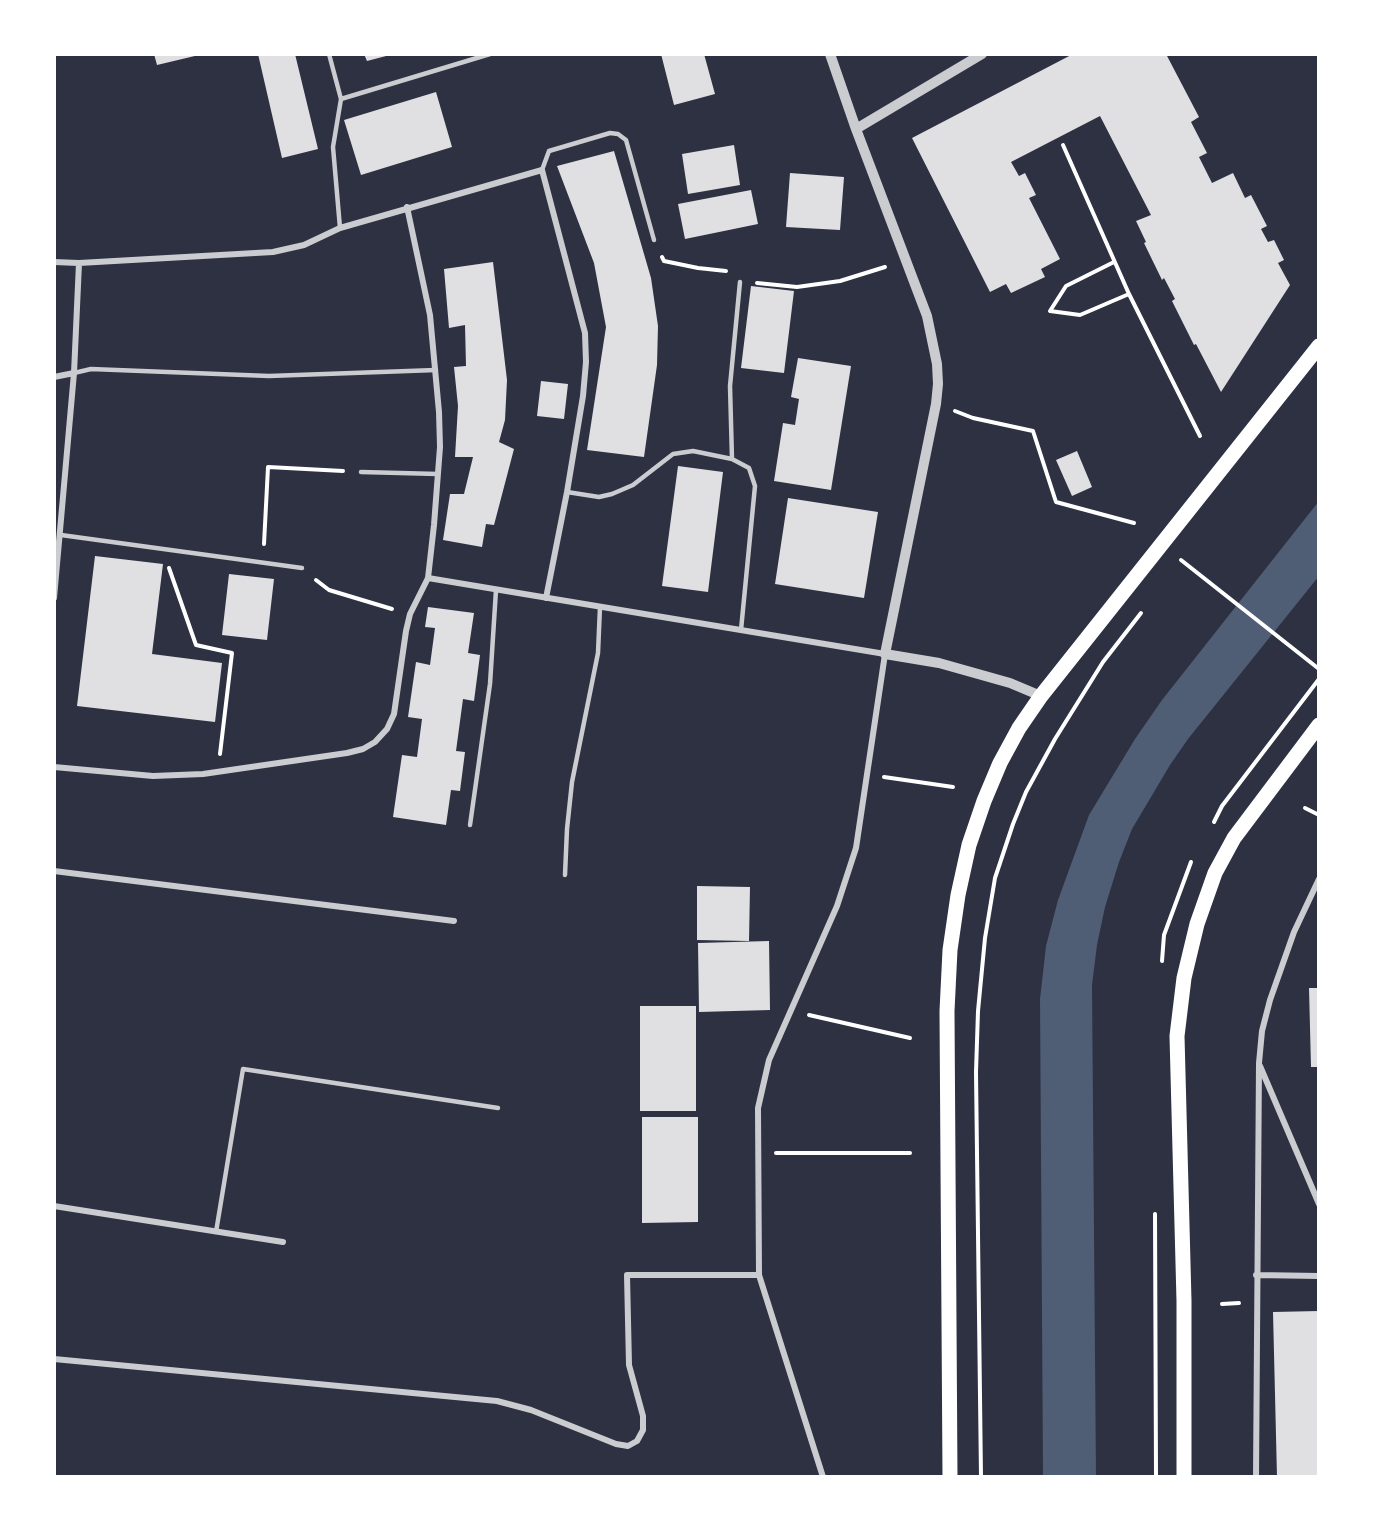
<!DOCTYPE html>
<style>
body{margin:0}
#map{position:relative;width:1373px;height:1531px;overflow:hidden;background:#2d3142;font-family:"Fira Sans",sans-serif}
canvas{display:block}
.frame{position:absolute;inset:0;border:56px solid #fff;pointer-events:none}
</style>
<div id="map">
<canvas width="1373" height="1531"></canvas>
<div class="frame"></div>
</div>
<script>
const g = document.querySelector('canvas').getContext('2d');
g.lineJoin = 'round';
function paint(path, color) { g.fillStyle = color; g.fill(path, 'evenodd'); }
const toPath = rows => new Path2D(rows.map(r => 'M' + r).join(''));
function stroke(path, color, width, dash) { g.strokeStyle = color; g.lineWidth = width; g.lineCap = dash ? 'butt' : 'round'; g.setLineDash(dash || []); g.stroke(path); }
paint(toPath([
 [1319,501,1319,576,1188,739,1170,765,1132,829,1119,862,1105,907,1097,945,1092,985,1096,1477,1043,1477,1040,999,1046,946,1058,900,1089,815,1135,739,1162,700]
]), '#4f5d75');
paint(toPath([
 [154,54,199,54,199,55,157,65],
 [258,54,295,54,318,149,282,158],
 [364,54,390,54,390,55,367,61],
 [661,54,704,54,715,94,674,105],
 [1073,54,1166,54,1199,117,1191,122,1207,153,1199,157,1212,183,1233,173,1245,198,1251,195,1267,226,1261,229,1268,242,1274,240,1284,260,1278,263,1290,285,1221,392,1196,344,1194,345,1172,301,1175,299,1164,278,1162,280,1144,243,1146,242,1136,221,1151,215,1100,116,1011,162,1019,176,1025,173,1036,195,1029,198,1060,259,1041,269,1045,277,1011,293,1006,284,990,292,912,138],
 [436,92,452,147,361,175,344,120],
 [734,145,740,185,688,194,682,154],
 [614,151,651,278,658,326,657,365,644,457,587,450,606,327,594,263,557,166],
 [790,173,844,177,840,230,786,227],
 [751,190,758,224,685,239,678,204],
 [493,262,507,380,505,420,499,442,514,449,494,525,486,524,482,547,443,540,450,494,464,494,473,457,455,457,458,406,454,367,466,366,465,325,449,328,444,269],
 [751,286,794,291,784,373,741,368],
 [798,358,851,366,831,490,774,481,783,423,795,425,799,399,791,397],
 [541,381,568,384,564,419,537,416],
 [1077,451,1092,487,1072,496,1056,460],
 [678,466,723,472,708,592,662,586],
 [788,498,878,512,864,598,775,584],
 [95,556,163,564,152,654,222,663,215,722,77,706],
 [229,574,274,579,267,640,222,635],
 [428,607,474,613,468,653,480,655,474,701,463,699,456,751,465,752,460,791,451,790,446,825,393,817,402,755,417,757,422,719,408,717,416,662,430,665,435,628,425,627],
 [697,886,750,887,749,941,697,940],
 [769,941,770,1010,699,1012,698,943],
 [1309,988,1319,988,1319,1067,1311,1067],
 [640,1006,696,1006,696,1111,640,1111],
 [642,1117,698,1117,698,1222,642,1223],
 [1319,1311,1319,1477,1277,1477,1273,1312]
]), '#e0e0e3');
stroke(toPath([
 [1063,145,1129,294,1200,436],
 [662,257,664,261,698,268,726,271],
 [1114,262,1066,286,1050,311,1080,315,1129,294],
 [757,283,797,287,840,281,885,267],
 [955,411,973,418,1033,431,1056,502,1134,523],
 [264,544,268,467,343,471],
 [1181,560,1319,669],
 [169,568,196,645,232,653,220,754],
 [316,580,329,590,392,609],
 [884,777,953,787],
 [1305,808,1319,815],
 [1214,822,1222,806,1319,679],
 [1162,961,1164,935,1191,862],
 [809,1015,910,1038],
 [776,1153,910,1153],
 [1155,1214,1156,1477],
 [1222,1304,1239,1303],
 [981,1477,976,1072,978,1011,985,938,995,878,1013,824,1026,792,1055,739,1103,662,1141,613]
]), '#fff', 4);
stroke(toPath([
 [329,54,341,99,333,147,340,228],
 [341,99,490,54],
 [542,170,549,151,610,133,618,134,626,140,654,240],
 [74,373,91,369,269,376,436,370],
 [732,459,730,386,740,282],
 [361,472,438,474],
 [567,492,599,497,612,494,633,485,673,454,693,451,732,459,749,468,755,486,741,630],
 [61,535,302,568],
 [470,825,490,684,496,590],
 [565,875,567,829,572,782,598,653,600,607],
 [216,1232,243,1069,498,1108]
]), '#caccd0', 4.5);
stroke(toPath([
 [54,262,79,263,273,252,304,245,340,228,542,170,585,333,586,362,583,396,567,492,546,598],
 [54,377,74,373],
 [428,578,885,654,856,848,837,906,769,1060,758,1108,759,1275,823,1477],
 [54,598,74,373,79,263],
 [54,767,153,776,203,774,347,753,363,749,375,742,387,729,394,714,406,631,410,614,428,578,434,525,440,447,439,412,430,315,407,207],
 [54,871,454,921],
 [1260,1066,1319,1204],
 [54,1206,283,1242],
 [1256,1275,1319,1276],
 [54,1359,497,1401,531,1410,616,1444,628,1446,637,1441,643,1430,643,1416,629,1365,627,1275,759,1275],
 [1256,1477,1259,1063,1262,1031,1270,1000,1294,932,1319,879]
]), '#caccd0', 6);
stroke(toPath([
 [830,54,856,129,927,316,937,364,938,384,936,404,885,654,939,663,1010,683,1041,696],
 [856,129,982,54]
]), '#caccd0', 10);
stroke(toPath([
 [950,1477,947,1011,950,950,958,895,969,845,984,801,1000,763,1019,728,1041,696,1319,346],
 [1184,1477,1184,1301,1177,1036,1184,978,1197,924,1215,873,1234,838,1319,725]
]), '#fff', 15);
</script>
